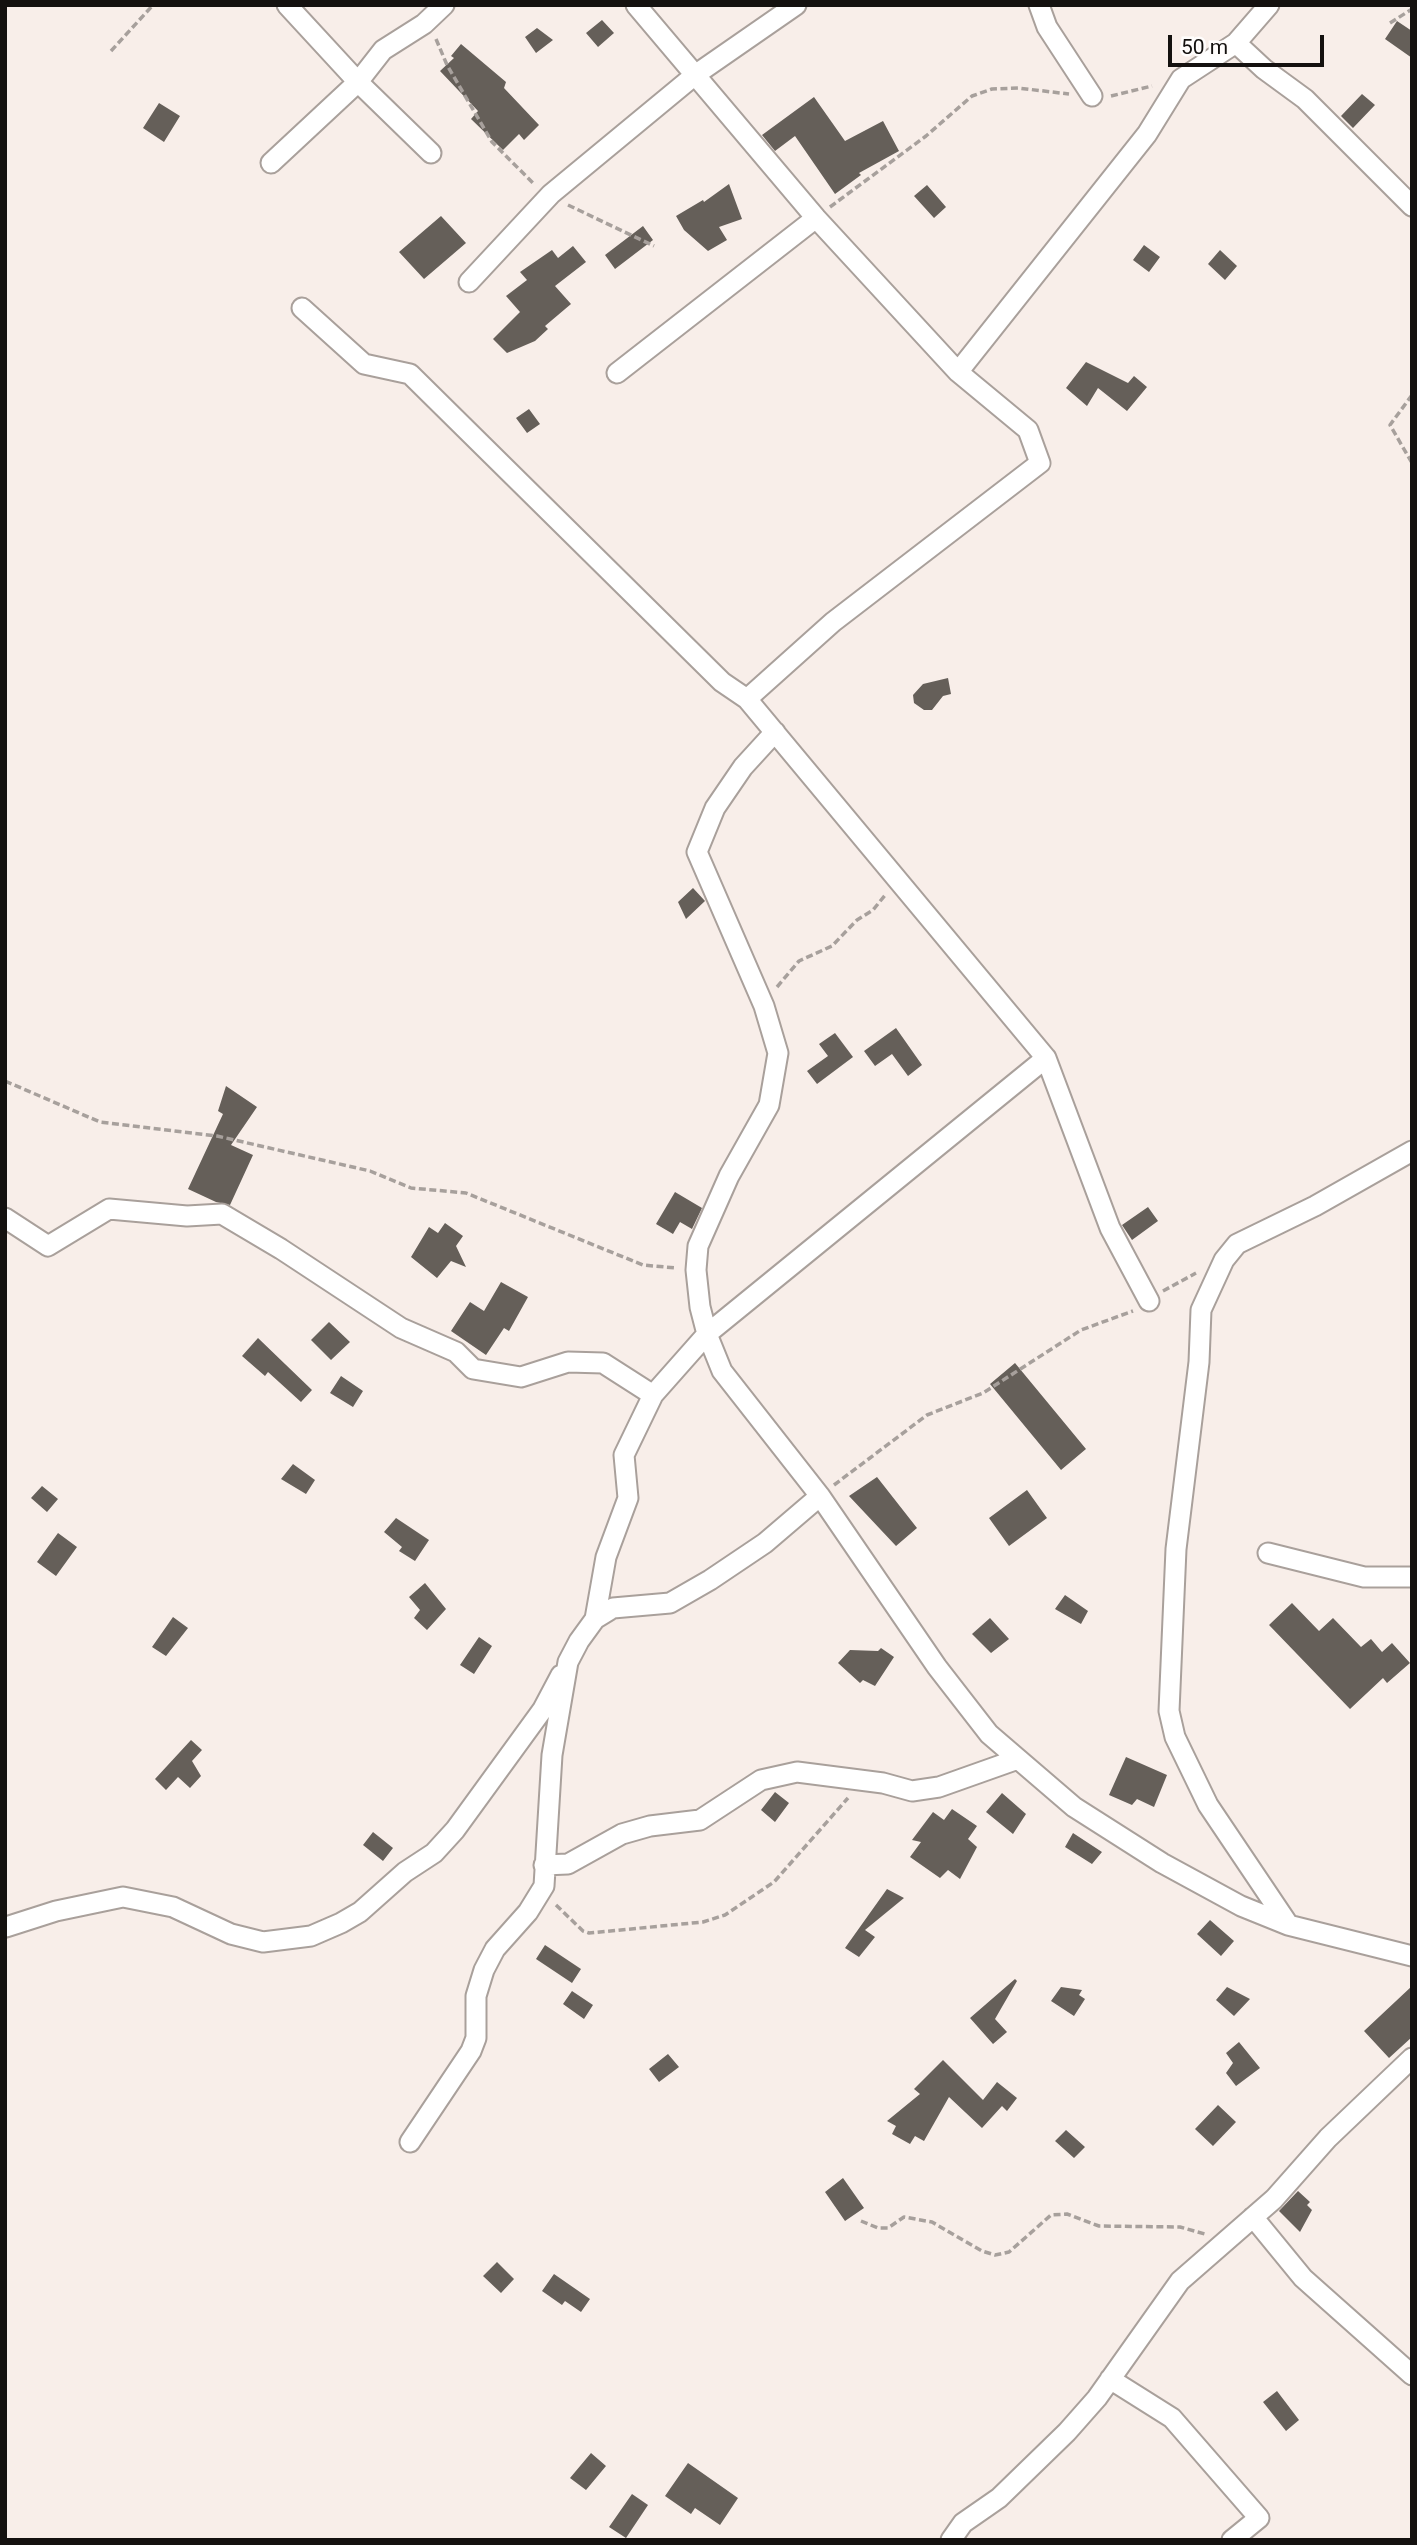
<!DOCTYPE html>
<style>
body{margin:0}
#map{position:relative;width:1417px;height:2545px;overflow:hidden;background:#f8eee9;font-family:Roboto,sans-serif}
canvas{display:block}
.frame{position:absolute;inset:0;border:7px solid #14110f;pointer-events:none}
.scale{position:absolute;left:1168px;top:35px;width:156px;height:32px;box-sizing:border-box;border:4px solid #14110f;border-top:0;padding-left:9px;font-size:21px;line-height:24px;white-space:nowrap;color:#14110f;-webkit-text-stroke:5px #fffdfc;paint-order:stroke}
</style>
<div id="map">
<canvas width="1417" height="2545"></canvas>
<div class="frame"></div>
<div class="scale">50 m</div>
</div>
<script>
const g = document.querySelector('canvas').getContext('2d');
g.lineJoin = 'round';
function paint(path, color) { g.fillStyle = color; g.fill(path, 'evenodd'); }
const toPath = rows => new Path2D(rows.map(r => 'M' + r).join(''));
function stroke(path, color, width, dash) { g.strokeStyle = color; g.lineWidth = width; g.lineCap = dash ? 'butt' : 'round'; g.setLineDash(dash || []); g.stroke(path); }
paint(toPath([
 [602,20,614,33,598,47,586,33],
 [1397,21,1412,31,1412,58,1385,39],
 [537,28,553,40,536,53,525,37],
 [461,44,506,82,504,88,539,125,524,140,519,134,503,150,471,119,478,111,440,71,454,58,451,56],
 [1362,94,1375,105,1353,128,1341,116],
 [814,97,845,141,883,121,899,151,859,173,861,175,835,194,795,136,775,151,762,135],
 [159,103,180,116,164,142,143,128],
 [729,184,742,219,719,227,727,240,708,251,684,230,676,216,703,200,704,202],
 [927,185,946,207,934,218,914,196],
 [441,216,466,243,424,279,399,252],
 [643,226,653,240,615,269,605,255],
 [1144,245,1160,257,1149,272,1133,260],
 [573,246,586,262,555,286,571,304,545,326,548,329,535,341,507,353,493,339,520,312,506,296,527,280,520,272,552,250,558,258],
 [1220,250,1237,266,1225,280,1208,264],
 [1086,362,1128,383,1134,376,1147,387,1127,411,1098,388,1087,406,1066,388],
 [529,409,540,424,527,433,516,418],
 [948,678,951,694,943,696,932,710,924,710,914,703,913,695,923,684],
 [693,888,705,901,686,919,678,902],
 [896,1028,922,1065,908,1076,892,1054,875,1066,864,1051],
 [835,1033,853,1057,817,1084,807,1071,828,1056,819,1044],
 [226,1086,257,1107,231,1145,253,1155,230,1205,216,1202,188,1189,223,1114,218,1111],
 [675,1192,702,1208,692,1229,680,1222,673,1234,656,1224],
 [1148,1207,1158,1221,1132,1240,1122,1225],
 [445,1223,463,1236,456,1246,466,1267,451,1261,437,1278,411,1257,429,1227,438,1233],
 [501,1282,528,1297,509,1331,504,1328,486,1355,451,1331,470,1302,484,1311],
 [329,1322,350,1342,331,1360,311,1340],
 [258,1338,312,1390,301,1402,268,1372,265,1376,242,1356],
 [1015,1363,1086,1449,1061,1470,990,1384],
 [341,1376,363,1391,353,1407,330,1393],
 [293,1464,315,1480,306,1494,281,1479],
 [877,1477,917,1528,896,1546,849,1496],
 [42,1486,58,1499,47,1512,31,1498],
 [1027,1490,1047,1518,1009,1546,989,1518],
 [396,1518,429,1540,415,1561,399,1551,402,1547,384,1532],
 [58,1533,77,1547,56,1576,37,1562],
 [425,1583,446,1609,427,1630,414,1618,420,1610,409,1597],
 [1065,1595,1088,1611,1081,1624,1055,1609],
 [1292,1603,1319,1631,1333,1618,1361,1647,1371,1639,1382,1652,1392,1643,1410,1663,1387,1683,1383,1678,1350,1709,1269,1625],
 [173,1617,188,1628,166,1656,152,1647],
 [990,1618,1009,1639,991,1653,972,1634],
 [479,1637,492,1646,474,1674,460,1665],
 [881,1648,894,1657,875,1686,863,1680,860,1683,838,1663,850,1650,878,1651],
 [191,1740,202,1750,192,1761,201,1776,190,1788,178,1777,166,1790,155,1779],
 [1126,1757,1167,1775,1154,1807,1137,1799,1132,1805,1109,1795],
 [775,1792,789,1803,775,1822,761,1810],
 [1002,1793,1026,1814,1013,1834,986,1812],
 [952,1809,977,1826,968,1839,977,1847,960,1879,948,1870,940,1878,910,1857,921,1842,912,1840,933,1812,944,1820],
 [373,1832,393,1848,383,1861,363,1845],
 [1073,1833,1102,1852,1092,1864,1065,1847],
 [887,1889,904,1898,865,1930,875,1937,859,1957,845,1948],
 [1210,1920,1234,1941,1221,1956,1197,1934],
 [545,1945,581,1969,572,1983,536,1959],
 [1015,1979,1017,1981,995,2019,1007,2032,993,2044,970,2018],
 [1412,1986,1412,2037,1389,2058,1364,2031],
 [1061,1987,1082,1990,1079,1995,1085,1999,1074,2016,1051,2001],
 [1227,1987,1250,1999,1234,2016,1216,2000],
 [572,1991,593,2005,584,2019,563,2004],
 [1239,2042,1260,2068,1236,2086,1226,2073,1233,2063,1226,2053],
 [668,2054,679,2067,659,2082,649,2069],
 [943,2060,983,2100,997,2082,1017,2098,1007,2111,1002,2106,982,2128,949,2097,924,2141,915,2136,910,2144,892,2134,896,2126,887,2121,920,2094,914,2089],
 [1218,2105,1236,2122,1213,2146,1195,2129],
 [1066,2130,1085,2147,1074,2158,1055,2141],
 [843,2178,864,2208,845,2221,825,2192],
 [1298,2191,1310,2202,1307,2205,1312,2210,1300,2232,1279,2211],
 [497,2262,514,2279,501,2293,483,2276],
 [554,2274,590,2299,581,2312,565,2301,562,2305,542,2291],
 [1277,2391,1299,2420,1286,2431,1263,2402],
 [591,2453,606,2466,586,2490,570,2478],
 [688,2463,738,2498,720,2525,695,2508,691,2514,665,2496],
 [632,2494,648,2505,626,2538,609,2527]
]), '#655f59');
const minor = toPath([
 [287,5,358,82,431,153],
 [1039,5,1047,27,1092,96],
 [1236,43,1264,69,1305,99,1412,206],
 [271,163,358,82,383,50,424,24,444,5],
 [469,282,551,194,695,75,796,5],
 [302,308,364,364,410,374,722,682,747,699,833,622,1040,463,1028,430,958,372,816,218,636,5],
 [958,372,1147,134,1181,79,1236,43,1269,5],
 [617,373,816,218],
 [775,732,743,767,715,808,697,852,764,1006,778,1053,769,1105,729,1176,698,1246,696,1270,700,1307,707,1334,722,1371,820,1496,937,1667,989,1734,1074,1807,1162,1863,1241,1906,1288,1925,1412,1956],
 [1046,1058,1110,1228,1149,1301],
 [5,1218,48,1246,109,1209,187,1216,222,1214,281,1249,401,1328,456,1352,473,1369,521,1377,568,1362,603,1363,653,1395],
 [1268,1553,1364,1577,1412,1577],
 [595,1619,606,1557,628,1498,624,1455,653,1395,707,1334,1046,1058,747,699],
 [544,1865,568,1864,622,1834,650,1826,700,1820,761,1780,797,1772,883,1783,912,1791,939,1787,1018,1759],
 [1288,1924,1208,1805,1175,1737,1169,1711,1176,1549,1199,1362,1201,1310,1224,1260,1237,1244,1315,1206,1412,1151],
 [6,1927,56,1911,123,1897,173,1907,231,1934,263,1942,311,1936,341,1923,360,1912,405,1872,434,1853,455,1830,543,1709,561,1675],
 [410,2142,471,2051,476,2038,476,1996,484,1970,495,1949,528,1912,544,1886,552,1755,568,1662,579,1641,595,1619,613,1608,670,1603,710,1580,765,1543,820,1496],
 [1253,2217,1303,2278,1412,2375],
 [1110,2379,1172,2418,1259,2518,1232,2540],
 [951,2540,963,2523,999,2498,1067,2432,1097,2398,1180,2281,1274,2199,1328,2138,1412,2058]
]);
stroke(minor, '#a9a09b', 23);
stroke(toPath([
 [1390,23,1412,9],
 [436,39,447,65,492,142,534,184],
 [111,51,153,5],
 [1111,96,1152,86],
 [568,205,654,246],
 [830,207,926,136,972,96,992,89,1018,88,1069,94],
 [1412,395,1390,425,1412,463],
 [777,987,799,961,832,946,857,920,873,910,886,894],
 [5,1081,100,1122,217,1136,370,1171,411,1188,466,1193,643,1265,676,1268],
 [1163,1291,1196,1273],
 [834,1485,927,1415,983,1393,1081,1330,1133,1311],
 [556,1905,583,1931,589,1933,703,1922,725,1915,774,1882,848,1798],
 [861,2221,878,2228,888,2228,904,2217,932,2222,982,2251,995,2255,1009,2252,1051,2215,1067,2214,1099,2226,1180,2227,1205,2234]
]), '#a7a09c', 3.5, [7, 3.5]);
stroke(minor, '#fff', 19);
</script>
